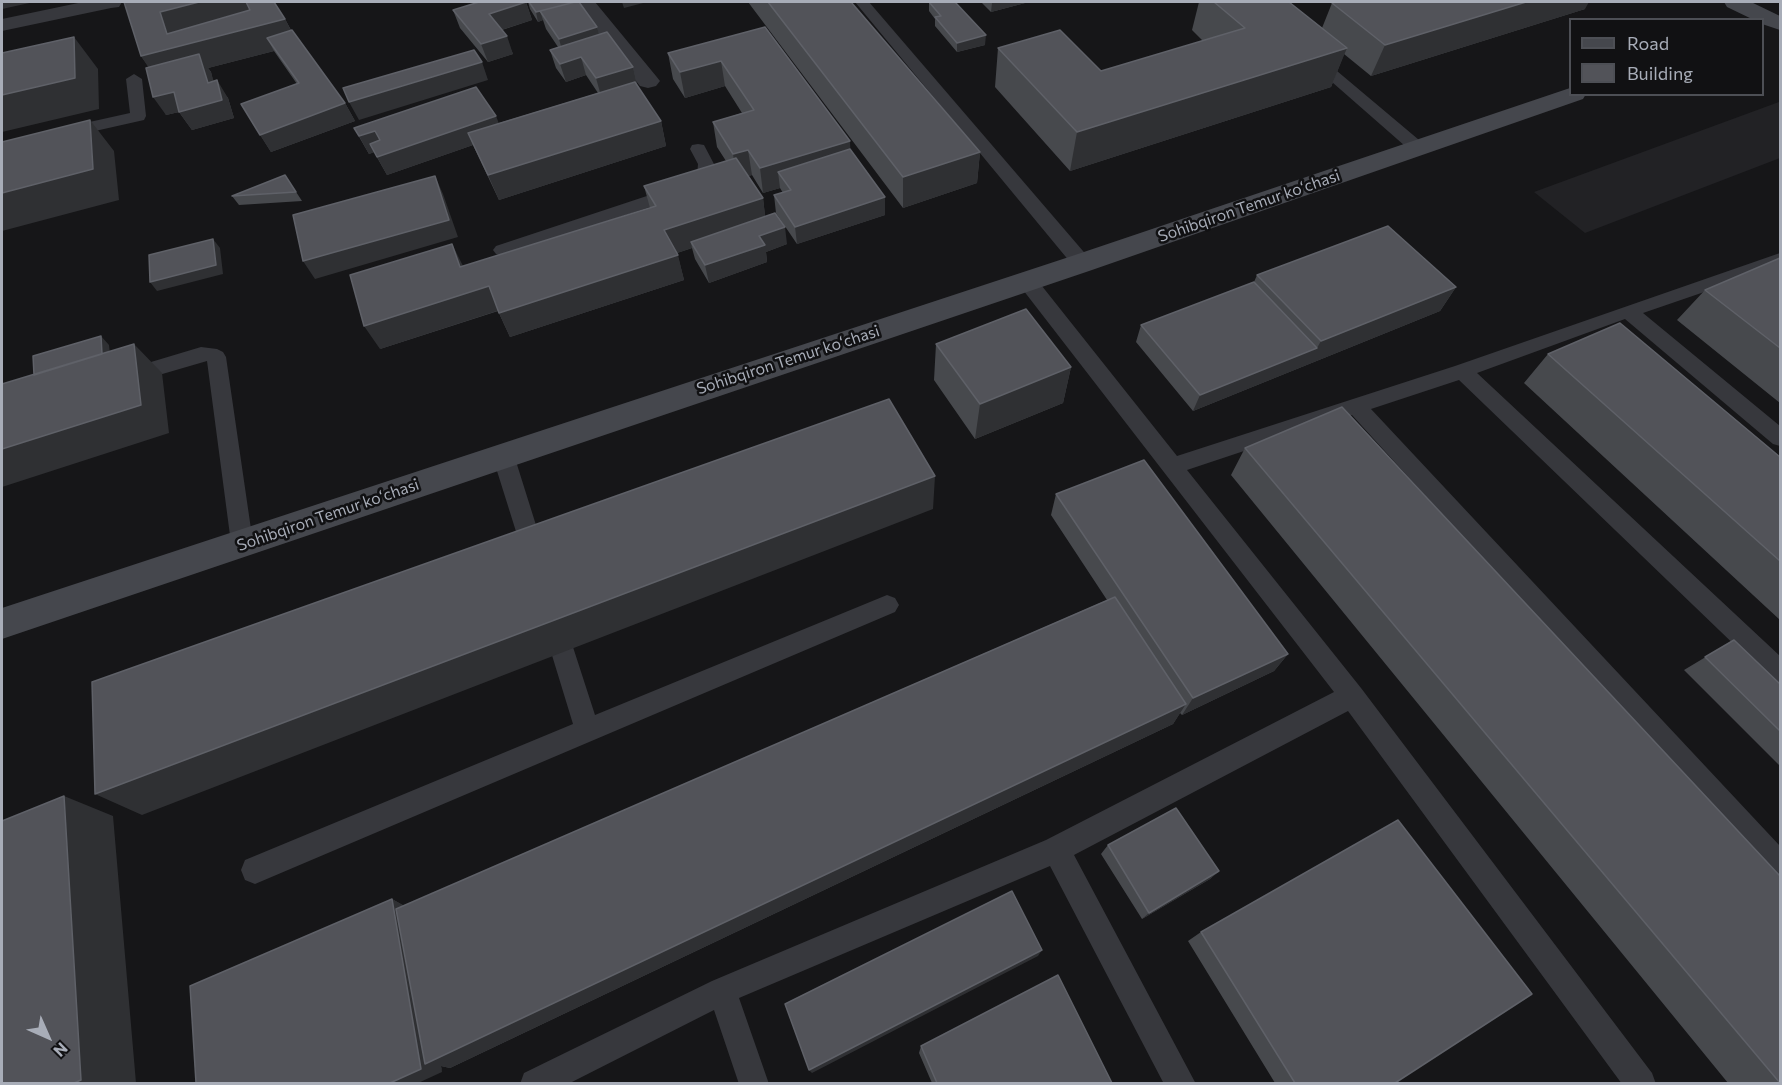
<!DOCTYPE html>
<meta charset="utf-8">
<style>
body{margin:0}
#map{position:relative;width:1782px;height:1085px;overflow:hidden;background:#161618;font-family:Commissioner,sans-serif}
canvas{display:block}
.frame{position:absolute;inset:0;border:3px solid #a8adb8;pointer-events:none}
.legend{position:absolute;left:1569px;top:18px;width:195px;height:78px;box-sizing:border-box;background:#111113;border:2px solid #4d4f55;margin:0;padding:8px 10px;list-style:none;font-size:18px;color:#a8adb8}
.legend li{display:flex;align-items:center;gap:12px;height:30px}
.legend b{width:30px;border:2px solid #4d4f55}
.north{position:absolute;left:18px;top:1007px;width:60px;height:60px;-webkit-text-stroke:4px #111113;paint-order:stroke;rotate:135deg;font-size:16px;font-weight:700;line-height:24px;text-align:center;color:#a8adb8}
.north::after{content:'';display:block;margin:auto;width:21px;height:27px;background:#a8adb8;clip-path:polygon(50% 0,100% 100%,50% 72%,0 100%)}
</style>
<div id="map">
<canvas width="1782" height="1085"></canvas>
<div class="frame"></div>
<ul class="legend">
<li><b style="height:8px;background:#45474d"></b>Road</li>
<li><b style="height:16px;background:#525359"></b>Building</li>
</ul>
<div class="north">N</div>
</div>
<script>
const g = document.querySelector('canvas').getContext('2d');
g.lineJoin = 'round';
function paint(path, color) { g.fillStyle = color; g.fill(path, 'evenodd'); }
const toPath = rows => new Path2D(rows.map(r => 'M' + r).join(''));
function stroke(path, color, width, dash) { g.strokeStyle = color; g.lineWidth = width; g.lineCap = dash ? 'butt' : 'round'; g.setLineDash(dash || []); g.stroke(path); }
function drawText(font, color, halo, rows, align = 'center') {
  g.font = font + ' Commissioner,sans-serif'; g.lineWidth = 5; g.setLineDash([]); g.textBaseline = 'middle'; g.strokeStyle = halo; g.fillStyle = color; for (const [text, x, y, turn = 0] of rows) {
    g.save(); g.translate(x, y); g.rotate((+turn || 0) * Math.PI / 180); g.textAlign = isNaN(turn) ? turn : align; if (halo) g.strokeText(text, 0, 0); g.fillText(text, 0, 0); g.restore();
  }
}
paint(toPath([
 [1779,102,1780,158,1585,233,1534,192]
]), '#222225');
paint(toPath([
 [855,2,869,2,1089,258,1091,263,1089,268,1082,269,1075,268,855,2],
 [1313,53,1318,55,1425,145,1427,149,1425,153,1413,153,1308,61,1305,58,1308,55,1313,53],
 [134,74,142,79,146,116,144,120,64,138,58,137,56,133,58,129,130,113,126,79,134,74],
 [698,144,704,145,714,164,714,179,711,183,692,193,508,254,502,256,496,254,493,250,496,246,680,185,697,176,698,164,690,149,692,145,698,144],
 [1780,253,1780,266,1643,313,1780,426,1780,446,1773,444,1625,319,1477,373,1780,656,1780,683,1771,680,1459,380,1371,409,1780,846,1780,879,1770,875,1352,415,1187,470,1361,688,1652,1073,1656,1084,1622,1084,1348,711,1074,855,1196,1084,1164,1084,1050,866,739,998,769,1084,739,1084,714,1010,568,1084,520,1084,524,1073,712,981,1046,840,1334,692,1020,286,1018,281,1020,276,1027,274,1034,276,1177,456,1455,366,1780,253],
 [201,347,217,349,223,352,226,357,253,543,250,550,242,553,234,550,231,543,207,361,128,384,121,381,118,376,121,371,201,347],
 [503,447,511,449,514,455,546,557,543,564,535,567,527,564,524,557,492,455,495,449,503,447],
 [887,595,895,598,899,605,895,612,255,884,245,880,241,870,245,860,573,724,551,652,554,644,563,641,572,644,595,715,887,595]
]), '#37383d');
paint(toPath([
 [83,2,122,2,119,7,111,8,2,31,2,19,83,2],
 [573,2,595,2,656,76,660,81,656,86,648,88,640,86,573,2]
]), '#37383d');
paint(toPath([
 [1724,2,1751,2,1780,16,1780,30,1762,24,1762,20,1754,20,1727,7,1724,2],
 [1570,88,1570,94,1586,94,1583,99,1092,270,2,639,2,608,1072,256,1570,88]
]), '#45474d');
paint(toPath([
 [526,2,532,20,502,30,513,54,488,62,460,28,453,10],
 [528,2,579,2,597,27,599,35,633,67,637,85,661,121,666,146,499,200,473,145,387,175,374,152,369,154,354,128,499,123,598,93,586,75,566,82,556,68,550,50,558,47,546,29,543,20,538,22,530,9],
 [748,2,851,2,980,152,977,183,903,208],
 [929,2,985,45,957,52,935,26,935,19,929,11],
 [981,2,1025,2,1025,3,991,12],
 [1199,2,1289,2,1322,28,1332,3,1585,9,1371,76,1344,54,1331,87,1070,171,995,87,998,48,1101,71,1203,41,1192,30],
 [285,19,291,30,345,103,355,121,271,152,241,104,297,84,274,51,208,68,211,72,213,81,228,98,234,118,192,130,179,112,166,115,149,67,141,56],
 [765,27,850,150,885,197,885,215,797,244,776,213,774,195,783,193,780,188,763,193,752,175,748,176,763,198,765,216,787,244,766,252,767,262,709,283,695,259,692,248,677,253,684,280,510,337,498,311,380,349,463,267,650,208,644,186,726,161,717,147,713,122,742,113,725,86,685,98,673,79,668,53],
 [285,175,302,201,239,205,232,196],
 [1780,258,1780,403,1677,320,1705,290],
 [1257,275,1456,287,1440,311,1193,411,1136,342,1141,325,1254,282],
 [936,344,1071,367,1063,403,975,439,934,380],
 [1548,354,1780,457,1780,620,1524,383],
 [1245,448,1780,1083,1728,1083,1231,475],
 [1056,494,1288,654,1274,671,1182,715,1180,713,1173,724,450,1068,441,1066,442,1072,392,899,404,906,1107,600,1051,515],
 [1734,640,1780,684,1780,766,1684,670],
 [1108,845,1219,871,1210,879,1142,919,1101,854],
 [1201,932,1395,1083,1275,1083,1188,941],
 [921,1046,1112,1083,932,1083,919,1053]
]), '#47494d');
paint(toPath([
 [2,2,34,2,2,9],
 [199,2,248,2,285,19,298,44,267,38,274,51,208,68,211,72,219,100,217,80,228,98,234,118,192,130,179,112,166,115,153,97,174,92,219,100,158,82,141,56,167,34,160,12],
 [526,2,532,20,495,32,489,14],
 [575,2,540,11,543,20,538,22,536,12],
 [622,2,647,2,624,8],
 [997,2,1025,2,1025,3,991,12,992,3],
 [1526,2,1589,2,1585,9,1371,76,1385,45],
 [597,27,602,45,564,57,559,39],
 [986,35,985,45,957,52,957,43],
 [507,36,513,54,488,62,481,44],
 [74,37,98,69,99,109,2,132,2,95],
 [1347,48,1331,87,1070,171,1077,132],
 [581,57,586,75,566,82,560,64],
 [721,61,725,86,685,98,680,72],
 [482,62,488,80,359,120,349,102],
 [633,67,637,85,601,96,596,78],
 [345,103,355,121,271,152,260,135],
 [496,116,503,134,468,133,473,145,387,175,377,157],
 [90,120,114,151,119,200,2,231,2,193],
 [661,121,666,146,499,200,488,175],
 [375,131,384,149,369,154,359,136],
 [850,141,851,166,778,172,780,188,763,193,760,168],
 [748,150,752,175,737,180,733,154],
 [980,152,977,183,903,208,903,177],
 [435,176,443,194,458,237,315,279,303,261],
 [885,197,885,215,797,244,795,227],
 [763,198,766,223,691,242,692,248,671,255,664,230],
 [785,227,787,244,766,252,767,262,709,283,705,265,759,236],
 [213,239,220,248,223,274,157,291,150,282],
 [452,244,464,268,489,286,500,310,380,349,364,326,460,267],
 [678,255,684,280,510,337,499,313],
 [1456,287,1440,311,1193,411,1200,395,1317,348,1321,341],
 [101,336,109,345,112,374,44,395],
 [134,344,162,373,169,433,2,487,2,449],
 [1071,367,1063,403,975,439,980,404],
 [935,476,933,509,142,815,95,794],
 [1288,654,1274,671,1182,715,1193,698],
 [1186,704,1173,724,450,1068,441,1066,442,1072,418,1083,390,1083,392,899,412,910],
 [64,796,113,816,136,1083,74,1083],
 [1219,871,1210,879,1142,919,1149,913],
 [1042,950,1038,956,812,1073,809,1070]
]), '#2f3033');
const building = toPath([
 [124,2,199,2,160,12,167,34,250,10,246,2,274,2,285,19,141,56,124,2],
 [479,2,526,2,489,14,507,36,481,44,453,10,479,2],
 [529,2,575,2,536,12,529,2],
 [575,2,579,2,597,27,559,39,540,11,575,2],
 [768,2,851,2,980,152,903,177,768,2],
 [929,2,955,2,986,35,957,43,935,17,941,16,929,2],
 [1214,2,1289,2,1347,48,1077,132,998,48,1060,30,1101,71,1245,28,1214,2],
 [1336,2,1526,2,1385,45,1332,3,1336,2],
 [765,27,850,141,760,168,748,150,733,154,713,122,754,110,721,61,680,72,668,53,765,27],
 [292,30,345,103,260,135,241,104,299,83,267,38,292,30],
 [607,32,633,67,596,78,581,57,560,64,550,50,607,32],
 [74,37,75,78,2,95,2,53,74,37],
 [474,50,482,62,349,102,343,88,474,50],
 [199,54,208,83,217,80,222,100,179,112,174,92,153,97,146,68,199,54],
 [635,82,661,121,488,175,468,133,635,82],
 [476,87,496,116,377,157,370,144,380,140,375,131,359,136,354,128,476,87],
 [90,120,93,169,2,193,2,142,90,120],
 [850,149,885,197,795,227,774,195,791,190,778,172,850,149],
 [736,158,763,198,664,230,678,255,499,313,489,286,364,326,350,275,452,244,460,267,656,206,644,186,736,158],
 [285,175,296,192,232,196,285,175],
 [435,176,449,220,303,261,293,215,435,176],
 [775,213,785,227,759,236,765,245,705,265,691,242,775,213],
 [1388,226,1456,287,1321,341,1257,275,1388,226],
 [213,239,216,265,150,282,149,255,213,239],
 [1780,258,1780,348,1705,290,1780,258],
 [1254,282,1317,348,1200,395,1141,325,1254,282],
 [1026,309,1071,367,980,404,936,344,1026,309],
 [1620,323,1780,457,1780,561,1548,354,1620,323],
 [101,336,102,354,34,375,33,356,101,336],
 [134,344,141,405,2,449,2,384,134,344],
 [889,399,935,476,95,794,92,682,889,399],
 [1342,407,1780,876,1780,1083,1245,448,1342,407],
 [1144,460,1288,654,1193,698,1056,494,1144,460],
 [1115,597,1186,704,425,1064,396,909,1115,597],
 [1734,640,1780,684,1780,731,1705,657,1734,640],
 [64,796,81,1080,74,1083,2,1083,2,821,64,796],
 [1176,808,1219,871,1149,913,1108,845,1176,808],
 [1398,820,1532,994,1395,1083,1295,1083,1201,932,1398,820],
 [1012,891,1042,950,809,1070,785,1004,1012,891],
 [392,899,421,1069,390,1083,196,1083,190,986,392,899],
 [1058,975,1112,1083,937,1083,921,1046,1058,975]
]);
paint(building, '#525359');
stroke(building, '#5f6168', 1.5);
drawText('16px', '#a8adb8', '#111113', [
 ["Sohibqiron Temur koʻchasi",1249,206,-19],
 ["Sohibqiron Temur koʻchasi",788,360,-18],
 ["Sohibqiron Temur koʻchasi",328,515,-19]
]);
</script>
